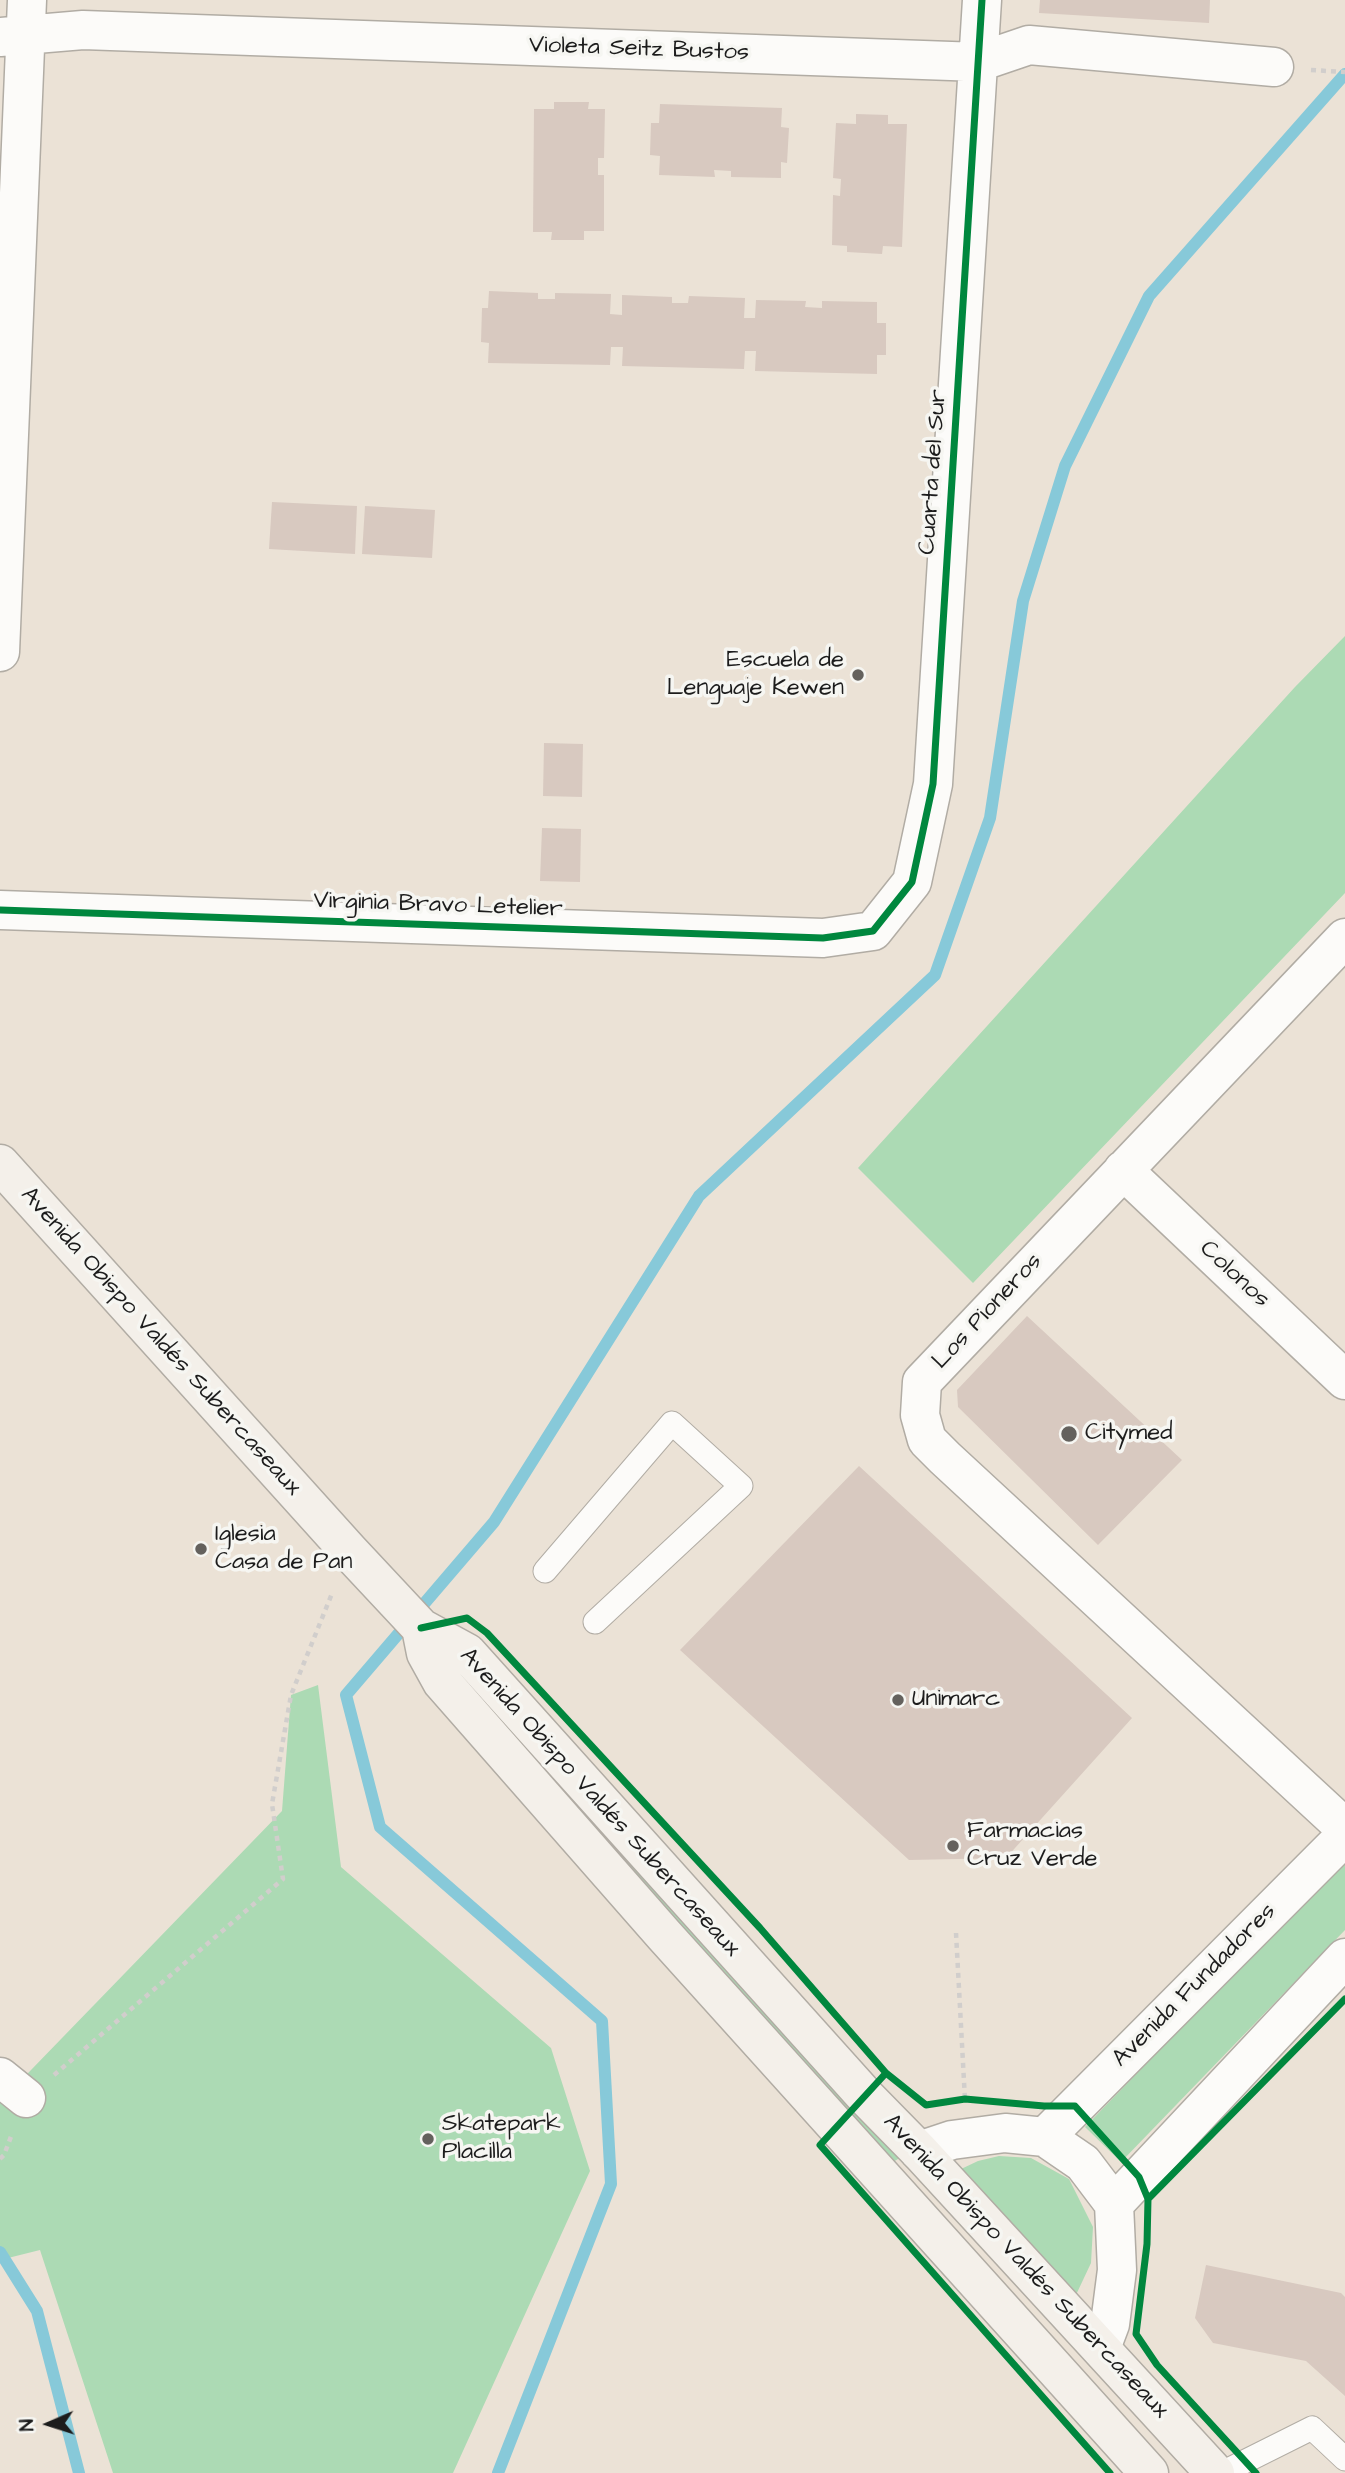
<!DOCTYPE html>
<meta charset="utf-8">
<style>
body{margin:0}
#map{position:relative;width:1345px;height:2473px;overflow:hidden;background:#ebe2d6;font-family:"Architects Daughter",sans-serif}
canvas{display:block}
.north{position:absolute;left:14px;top:2389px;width:70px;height:70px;-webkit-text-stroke:5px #f6f6f2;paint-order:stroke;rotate:267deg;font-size:19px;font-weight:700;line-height:28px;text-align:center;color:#1c1c1c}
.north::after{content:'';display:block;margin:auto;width:24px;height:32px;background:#1c1c1c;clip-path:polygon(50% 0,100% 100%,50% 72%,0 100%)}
</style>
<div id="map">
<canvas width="1345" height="2473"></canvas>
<div class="north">N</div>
</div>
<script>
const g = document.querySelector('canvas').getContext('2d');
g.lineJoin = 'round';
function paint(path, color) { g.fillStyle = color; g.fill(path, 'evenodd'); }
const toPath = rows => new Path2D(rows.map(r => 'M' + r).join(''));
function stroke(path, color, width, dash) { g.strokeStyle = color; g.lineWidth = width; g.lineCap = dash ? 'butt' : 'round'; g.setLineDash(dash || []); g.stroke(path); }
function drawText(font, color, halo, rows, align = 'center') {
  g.font = font + ' "Architects Daughter",sans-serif'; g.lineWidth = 7; g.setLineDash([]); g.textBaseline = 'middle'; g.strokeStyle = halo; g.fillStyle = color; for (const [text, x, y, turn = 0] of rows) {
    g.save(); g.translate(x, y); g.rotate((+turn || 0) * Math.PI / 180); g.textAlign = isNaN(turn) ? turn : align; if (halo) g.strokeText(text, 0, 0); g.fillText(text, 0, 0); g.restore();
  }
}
paint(toPath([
 [1345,636,1345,893,973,1283,858,1168,1295,687],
 [447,1659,900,2157,898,2159,893,2162,669,1919],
 [318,1685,341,1867,551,2048,590,2171,453,2473,113,2473,40,2250,0,2260,0,2102,282,1811,291,1695],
 [1345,1858,1345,1930,1121,2162,1085,2127],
 [999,2156,1031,2158,1069,2179,1093,2227,1091,2263,1075,2297,959,2170,978,2161]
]), '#acdab4');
stroke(toPath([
 [0,2252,37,2311,79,2473],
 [498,2473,611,2184,602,2021,380,1827,346,1695,494,1522,699,1196,935,975,990,818,1023,601,1065,466,1149,296,1345,74]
]), '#87c9d9', 12);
paint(toPath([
 [1040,0,1210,0,1209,23,1039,13],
 [554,102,589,102,588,109,605,109,604,158,598,158,598,175,604,175,604,231,584,231,584,240,551,240,552,232,533,232,534,109,554,109],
 [660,104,782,108,781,127,789,128,787,163,781,162,781,178,731,177,731,171,714,170,715,177,659,175,660,156,650,155,651,123,659,123],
 [856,114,888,115,888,124,907,124,902,247,883,246,882,254,847,252,847,246,832,245,833,195,840,196,841,179,833,178,836,123,856,124],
 [489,291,538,293,538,299,555,299,555,293,611,294,610,314,622,315,622,295,672,297,672,303,688,303,689,296,745,298,744,318,755,318,756,300,806,301,805,307,822,308,822,301,877,302,877,323,886,323,886,355,877,355,877,374,755,371,756,351,745,351,744,369,622,366,623,347,611,347,610,365,488,363,489,343,481,342,482,308,488,308],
 [272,502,357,506,355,554,269,549],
 [365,506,435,510,432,558,362,554],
 [544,743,583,744,582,797,543,796],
 [542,828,581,829,580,882,540,881],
 [1027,1316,1182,1460,1098,1545,958,1407,957,1390],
 [859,1466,1132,1718,1006,1858,909,1860,680,1650],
 [1206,2265,1341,2293,1345,2297,1345,2396,1306,2361,1213,2343,1195,2318]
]), '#d8c9c0');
const service = toPath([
 [545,1571,672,1423,741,1486,595,1622],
 [1222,2473,1312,2428,1345,2459]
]);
const minor = toPath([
 [0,37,83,30,979,62,1029,45,1274,67],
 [0,652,27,0],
 [0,910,823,938,873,931,912,882,933,784,982,0],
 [1345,938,922,1382,920,1415,927,1440,945,1458,1345,1828],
 [1123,1170,1345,1380],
 [0,2077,26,2098]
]);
const tertiary = toPath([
 [1045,2137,1345,1836],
 [919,2151,952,2140,1005,2133,1045,2137,1083,2163,1114,2204,1117,2270,1110,2324,1101,2348],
 [1114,2204,1345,1958]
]);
const secondary = toPath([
 [0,1164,349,1551,421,1628,467,1653,866,2097,919,2151,1215,2473],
 [421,1628,426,1653,442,1682,664,1935,1149,2473]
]);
stroke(service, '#b1aca4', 25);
stroke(minor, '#b1aca4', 41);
stroke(tertiary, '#b1aca4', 41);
stroke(secondary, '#b1aca4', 41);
stroke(toPath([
 [1311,70,1345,72],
 [956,1933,965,2100],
 [54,2075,283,1879,272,1804,291,1695,333,1591],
 [0,2159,4,2155,12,2134]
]), '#d1cecc', 4.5, [5, 5]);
stroke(service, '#fcfbf9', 23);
stroke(minor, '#fcfbf9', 38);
stroke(tertiary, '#fcfbf9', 38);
stroke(secondary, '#f4f0ea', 38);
stroke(toPath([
 [0,910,823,938,873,931,912,882,933,784,982,0],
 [421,1628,467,1618,487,1633,760,1928,886,2073,926,2105,965,2099,1044,2106,1075,2106,1139,2177,1148,2199,1147,2244,1136,2334,1157,2365,1256,2473],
 [886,2073,820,2145,1110,2473],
 [1148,2199,1345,1999]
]), '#00873e', 7);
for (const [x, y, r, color] of [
 [858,675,7,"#64615d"],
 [1069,1434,9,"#64615d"],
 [201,1549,7,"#64615d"],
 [898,1700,7,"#64615d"],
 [953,1846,7,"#64615d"],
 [428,2139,7,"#64615d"]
]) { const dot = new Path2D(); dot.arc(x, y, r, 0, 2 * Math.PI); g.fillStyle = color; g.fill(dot); stroke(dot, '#f6f6f2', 2.5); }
drawText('24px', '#1c1c1c', '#f6f6f2', [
 ["Violeta Seitz Bustos",639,50,2],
 ["Cuarta del Sur",934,472,-86],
 ["Virginia Bravo Letelier",438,906,2],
 ["Colonos",1234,1275,43],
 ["Los Pioneros",988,1312,-47],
 ["Avenida Obispo Valdés Subercaseaux",160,1342,48],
 ["Avenida Obispo Valdés Subercaseaux",599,1803,48],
 ["Avenida Fundadores",1195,1986,-45],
 ["Avenida Obispo Valdés Subercaseaux",1025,2267,47]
]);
drawText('24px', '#1c1c1c', '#f6f6f2', [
 ["Escuela de",844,661,"right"],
 ["Lenguaje Kewen",844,689,"right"],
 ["Citymed",1085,1434],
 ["Iglesia",215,1535],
 ["Casa de Pan",215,1563],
 ["Unimarc",912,1700],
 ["Farmacias",967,1832],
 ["Cruz Verde",967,1860],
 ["Skatepark",442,2125],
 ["Placilla",442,2153]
], 'left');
</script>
